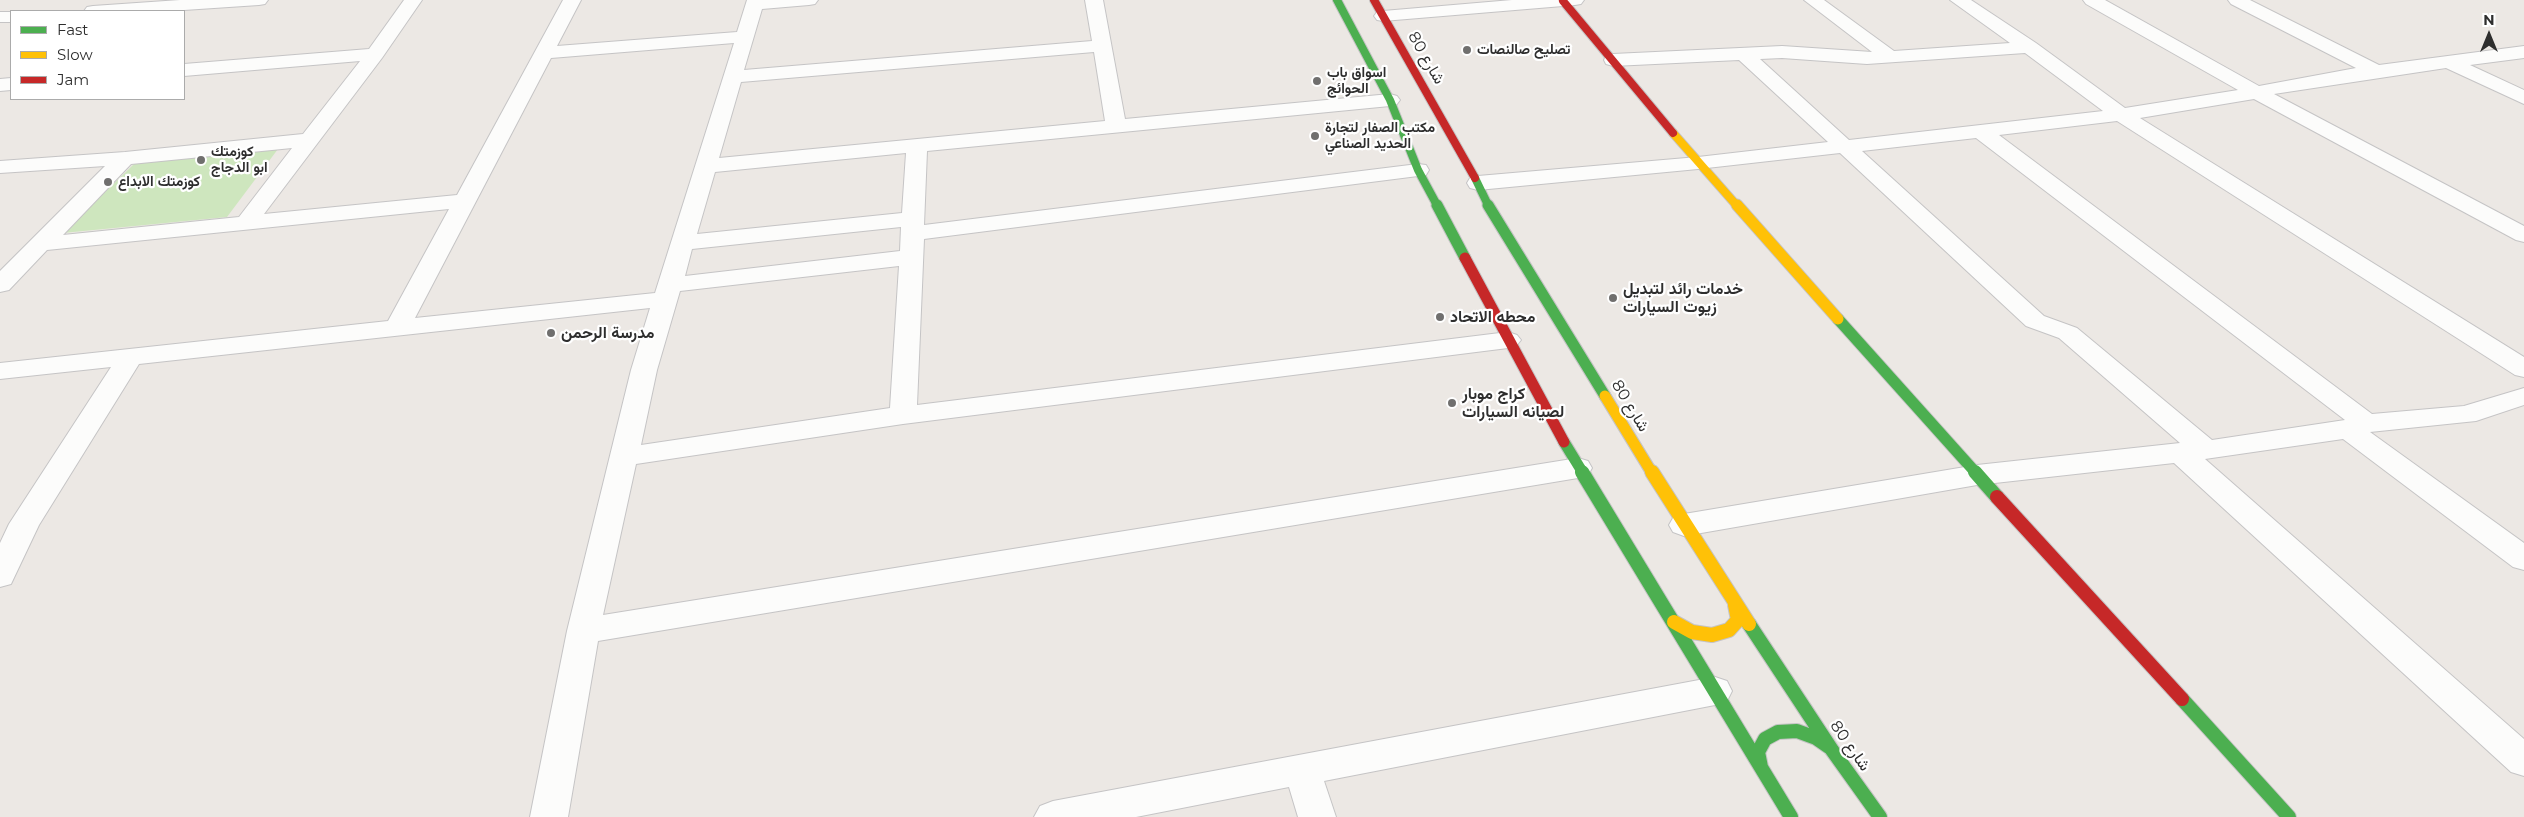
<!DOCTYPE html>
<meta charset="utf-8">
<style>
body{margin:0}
#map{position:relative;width:2524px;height:817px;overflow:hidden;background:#ece8e4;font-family:Montserrat,sans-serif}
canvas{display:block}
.legend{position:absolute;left:10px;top:10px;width:175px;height:90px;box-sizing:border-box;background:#fff;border:1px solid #ababab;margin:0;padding:6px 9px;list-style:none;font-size:15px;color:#2e2e2e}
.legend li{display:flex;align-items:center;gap:10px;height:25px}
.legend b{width:25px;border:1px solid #ababab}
.north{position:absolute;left:2464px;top:10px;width:50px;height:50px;-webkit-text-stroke:4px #fff;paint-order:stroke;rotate:0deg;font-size:14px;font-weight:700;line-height:20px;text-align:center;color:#2e2e2e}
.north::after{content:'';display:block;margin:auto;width:18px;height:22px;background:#2e2e2e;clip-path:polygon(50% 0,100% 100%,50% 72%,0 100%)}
</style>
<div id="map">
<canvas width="2524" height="817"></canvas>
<ul class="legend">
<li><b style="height:6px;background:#4caf50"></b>Fast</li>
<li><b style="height:6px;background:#ffc107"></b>Slow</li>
<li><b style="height:6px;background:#c62828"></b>Jam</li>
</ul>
<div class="north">N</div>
</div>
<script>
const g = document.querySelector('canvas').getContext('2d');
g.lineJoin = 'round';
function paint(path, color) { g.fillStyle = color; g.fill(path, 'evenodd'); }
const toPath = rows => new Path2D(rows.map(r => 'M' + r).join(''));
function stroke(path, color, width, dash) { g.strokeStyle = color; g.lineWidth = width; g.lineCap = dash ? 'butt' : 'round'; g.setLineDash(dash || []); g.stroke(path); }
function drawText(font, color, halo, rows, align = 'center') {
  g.font = font + ' Montserrat,Vazirmatn,sans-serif'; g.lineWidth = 4.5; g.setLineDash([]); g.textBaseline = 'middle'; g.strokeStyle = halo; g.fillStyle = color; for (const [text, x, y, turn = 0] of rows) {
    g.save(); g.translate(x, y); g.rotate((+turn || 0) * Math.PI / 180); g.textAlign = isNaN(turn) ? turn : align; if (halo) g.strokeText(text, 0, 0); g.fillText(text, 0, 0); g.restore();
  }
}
paint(toPath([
 [278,149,227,217,63,233,134,164]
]), '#cee6be');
const street = toPath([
 [180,0,268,0,265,4,259,5,169,11,84,11,87,7,93,6,180,0],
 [404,0,422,0,382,58,264,214,457,195,563,0,581,0,557,46,737,32,747,0,818,0,815,4,809,5,762,9,744,70,1092,41,1085,0,1103,0,1125,119,1390,94,1397,96,1400,100,1397,104,1390,106,927,151,924,225,1418,164,1426,165,1429,170,1426,175,1418,176,924,239,917,405,1508,332,1517,335,1521,340,1517,345,1508,348,903,424,636,464,603,615,1578,458,1588,461,1592,468,1588,475,1578,478,598,641,568,817,530,817,567,631,631,370,650,308,139,364,39,525,11,584,0,587,0,543,9,524,111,367,0,379,0,363,388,321,449,209,47,250,9,290,0,292,0,271,105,166,0,173,0,161,125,152,303,134,360,61,184,76,184,64,369,49,404,0],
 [734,43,655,293,415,318,551,58,734,43],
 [1094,52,1105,121,719,158,741,82,1094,52],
 [292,148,239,217,63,235,131,164,292,148],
 [906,153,902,213,697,234,715,172,906,153],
 [901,227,900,251,685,276,692,249,901,227],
 [899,266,890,408,641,445,657,370,680,291,899,266],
 [1512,0,1584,0,1581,4,1575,5,1383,21,1377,20,1374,16,1377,12,1383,11,1512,0],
 [1804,0,1824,0,1894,51,2010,43,1950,0,1971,0,2036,43,2125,108,2238,90,2086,4,2083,0,2105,0,2259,86,2356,68,2231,4,2228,0,2250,0,2379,65,2524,46,2524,58,2470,65,2524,90,2524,104,2446,68,2274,94,2524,226,2524,242,2516,240,2254,99,2140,118,2524,357,2524,377,2515,375,2117,121,1999,135,2372,414,2464,406,2524,388,2524,405,2476,421,2370,432,2524,543,2524,570,2513,567,2343,439,2205,459,2524,739,2524,776,2511,772,2174,463,1977,485,1684,536,1673,532,1669,525,1673,518,1684,514,1977,465,2180,443,2059,338,2026,326,1840,153,1698,169,1478,190,1470,188,1467,183,1470,178,1478,176,1698,157,1828,142,1739,60,1613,66,1606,64,1604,60,1606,56,1613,54,1782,46,1872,52,1804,0],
 [2025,53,2103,111,1849,140,1760,59,1782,58,1867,64,2025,53],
 [1976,138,2345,420,2212,440,2077,328,2044,316,1862,151,1976,138],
 [0,12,11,12,11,22,0,22,0,12],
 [11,78,11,90,0,91,0,79,11,78],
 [1715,677,1727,681,1732,691,1727,701,1715,705,1324,781,1336,817,1298,817,1289,787,1136,817,1034,817,1040,806,1053,801,1715,677]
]);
const fastFar2 = toPath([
 [1337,0,1390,100,1418,170,1438,207],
 [1475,178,1489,207]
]);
const fastFar1 = toPath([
 [1437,205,1465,258],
 [1488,205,1605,396],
 [1838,319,1976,473],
 [1564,442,1583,473]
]);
const fast = toPath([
 [1582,472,1791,817],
 [1975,472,1997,497],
 [1749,624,1832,750,1880,817],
 [2182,699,2289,817],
 [1761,767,1758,752,1765,739,1778,732,1797,731,1816,738,1829,747]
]);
const slowFar2 = toPath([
 [1673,133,1738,207]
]);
const slowFar1 = toPath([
 [1737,205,1838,319],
 [1605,396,1652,473]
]);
const slow = toPath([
 [1652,472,1749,624],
 [1674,622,1692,632,1712,635,1729,630,1738,620,1735,605]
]);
const jamFar2 = toPath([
 [1374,0,1475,178],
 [1563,1,1673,133]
]);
const jamFar1 = toPath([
 [1465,258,1564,442]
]);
const jam = toPath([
 [1997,497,2182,699]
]);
stroke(street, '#c5c4c5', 2);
stroke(fastFar2, '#c5c4c5', 10);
stroke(fastFar1, '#c5c4c5', 13);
stroke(fast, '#c5c4c5', 16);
stroke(slowFar2, '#c5c4c5', 10);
stroke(slowFar1, '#c5c4c5', 13);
stroke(slow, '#c5c4c5', 16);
stroke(jamFar2, '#c5c4c5', 10);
stroke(jamFar1, '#c5c4c5', 13);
stroke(jam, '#c5c4c5', 16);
paint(street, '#fcfcfb');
stroke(fastFar2, '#4caf50', 8);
stroke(fastFar1, '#4caf50', 11);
stroke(fast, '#4caf50', 14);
stroke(slowFar2, '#ffc107', 8);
stroke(slowFar1, '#ffc107', 11);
stroke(slow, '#ffc107', 14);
stroke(jamFar2, '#c62828', 8);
stroke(jamFar1, '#c62828', 11);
stroke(jam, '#c62828', 14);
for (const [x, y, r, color] of [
 [1467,50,5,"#706f6e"],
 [1317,81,5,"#706f6e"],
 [1315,136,5,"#706f6e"],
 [201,160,5,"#706f6e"],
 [108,182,5,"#706f6e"],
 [1613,298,5,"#706f6e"],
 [1440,317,5,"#706f6e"],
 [551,333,5,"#706f6e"],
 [1452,403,5,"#706f6e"]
]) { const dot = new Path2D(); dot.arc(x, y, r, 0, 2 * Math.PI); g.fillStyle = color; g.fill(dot); stroke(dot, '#fff', 2); }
drawText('bold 14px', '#2e2e2e', '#fff', [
 ["تصليح صالنصات",1477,50],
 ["اسواق باب",1327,73],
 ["الحوائج",1327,89],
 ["مكتب الصفار لتجارة",1325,128],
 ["الحديد الصناعي",1325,144],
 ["كوزمتك",211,152],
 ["ابو الدجاج",211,168],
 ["كوزمتك الابداع",118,182]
], 'left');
drawText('16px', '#2e2e2e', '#fff', [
 ["شارع 80",1426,58,60],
 ["شارع 80",1630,406,59],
 ["شارع 80",1850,746,55]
]);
drawText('bold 16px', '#2e2e2e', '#fff', [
 ["خدمات رائد لتبديل",1623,289],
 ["زيوت السيارات",1623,307],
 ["محطه الاتحاد",1450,317],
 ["مدرسة الرحمن",561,333],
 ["كراج موبار",1462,394],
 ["لصيانه السيارات",1462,412]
], 'left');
</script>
